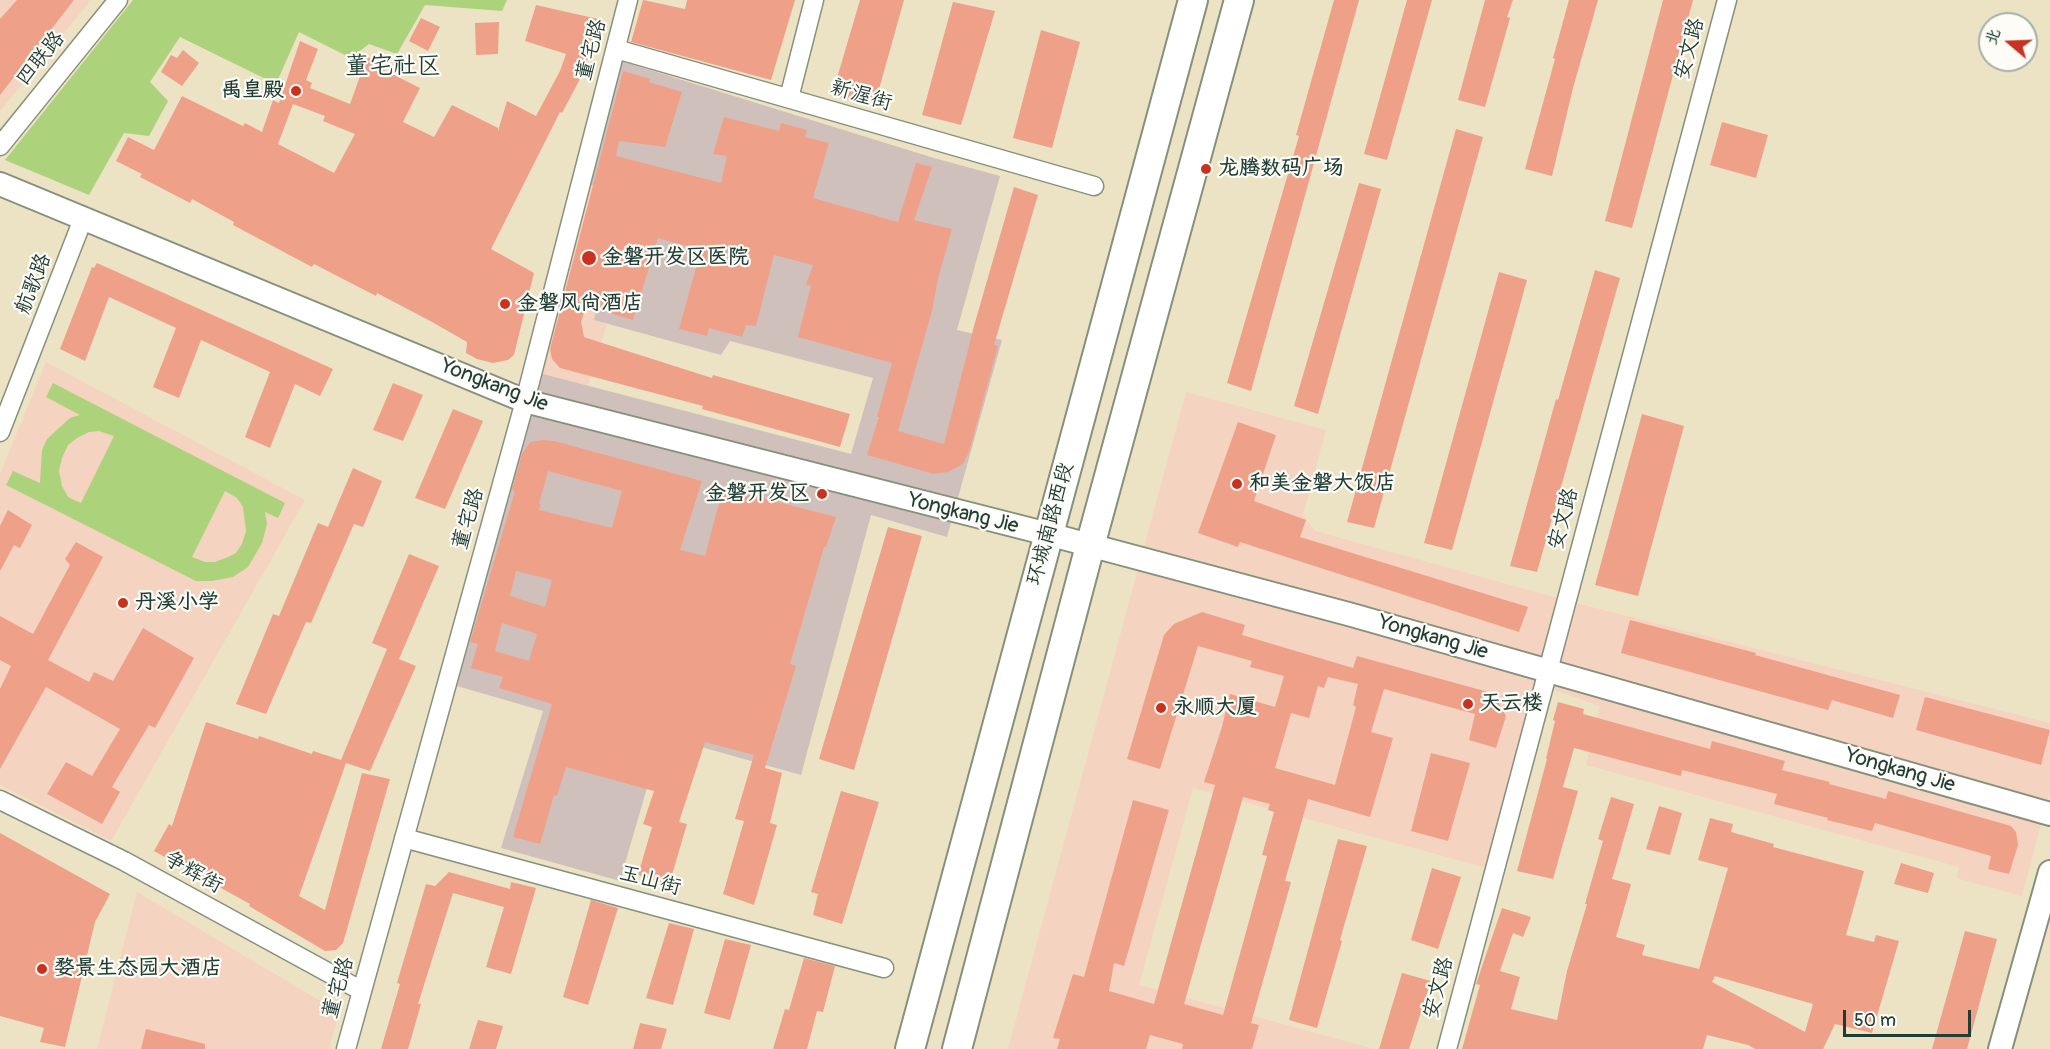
<!DOCTYPE html>
<meta charset="utf-8">
<style>
body{margin:0}
#map{position:relative;width:2050px;height:1049px;overflow:hidden;background:#ece3c4;font-family:Pangolin,"LXGW WenKai TC",sans-serif}
canvas{display:block}
.north{position:absolute;left:1978px;top:12px;width:60px;height:60px;box-sizing:border-box;background:#fdfcf7;border:2px solid #a4b0a9;border-radius:50%;rotate:289deg;font-size:16px;font-weight:700;line-height:24px;text-align:center;color:#1f3d34}
.north::after{content:'';display:block;margin:auto;width:21px;height:27px;background:#c8321e;clip-path:polygon(50% 0,100% 100%,50% 72%,0 100%)}
.scale{position:absolute;left:1843px;top:1010px;width:128px;height:27px;box-sizing:border-box;border:3px solid #1f3d34;border-top:0;padding-left:8px;font-size:18px;line-height:21px;white-space:nowrap;color:#1f3d34;-webkit-text-stroke:4px #fdfcf7;paint-order:stroke}
</style>
<div id="map">
<canvas width="2050" height="1049"></canvas>
<div class="north">北</div>
<div class="scale">50 m</div>
</div>
<script>
const g = document.querySelector('canvas').getContext('2d');
g.lineJoin = 'round';
function paint(path, color) { g.fillStyle = color; g.fill(path, 'evenodd'); }
const toPath = rows => new Path2D(rows.map(r => 'M' + r).join(''));
function stroke(path, color, width, dash) { g.strokeStyle = color; g.lineWidth = width; g.lineCap = dash ? 'butt' : 'round'; g.setLineDash(dash || []); g.stroke(path); }
function drawText(font, color, halo, rows, align = 'center') {
  g.font = font + ' Pangolin,"LXGW WenKai TC",sans-serif'; g.lineWidth = 4.5; g.setLineDash([]); g.textBaseline = 'middle'; g.strokeStyle = halo; g.fillStyle = color; for (const [text, x, y, turn = 0] of rows) {
    g.save(); g.translate(x, y); g.rotate((+turn || 0) * Math.PI / 180); g.textAlign = isNaN(turn) ? turn : align; if (halo) g.strokeText(text, 0, 0); g.fillText(text, 0, 0); g.restore();
  }
}
paint(toPath([
 [0,0,91,0,0,111],
 [588,184,626,197,594,319,607,324,588,386,539,373],
 [46,362,305,500,111,841,0,785,0,474],
 [1186,392,1326,430,1303,515,1315,531,1576,603,2050,723,2050,790,2022,896,1956,878,1959,867,1586,765,1600,706,1552,689,1502,872,1193,788,1139,985,1375,1049,1008,1049],
 [137,892,339,1012,329,1049,97,1049]
]), '#f4d3c0');
paint(toPath([
 [621,61,934,158,1000,176,957,330,1002,340,947,537,871,515,801,775,662,736,620,881,501,848,543,711,457,686,539,373,851,454,873,378,730,341,721,355,594,320,625,197,588,184]
]), '#d0c0bc');
paint(toPath([
 [133,0,507,0,502,11,425,5,397,54,369,44,351,58,299,32,276,84,180,37,150,82,168,101,149,136,124,133,89,195,5,160],
 [53,383,285,503,278,518,265,512,267,524,262,543,248,567,233,577,212,581,196,581,6,485,13,471,40,483,42,450,47,439,70,418,80,415,46,397],
 [99,431,114,436,81,503,68,497,62,486,59,471,62,458,68,445,77,438,89,432],
 [225,491,237,498,243,507,246,531,242,544,236,553,228,557,215,562,205,562,192,557]
]), '#acd27c');
paint(toPath([
 [17,0,74,0,0,95,0,19],
 [643,0,685,9,687,0,795,0,771,80,631,42],
 [860,0,904,0,874,107,832,95],
 [1334,0,1359,0,1251,391,1227,383,1299,136,1296,135],
 [1407,0,1432,0,1387,160,1364,154],
 [1485,0,1513,0,1507,17,1510,18,1485,107,1458,100],
 [1569,0,1598,0,1573,88,1552,176,1525,169,1555,59,1553,58],
 [1663,0,1693,0,1632,228,1605,221],
 [953,2,995,11,961,125,922,115],
 [536,5,598,19,582,79,580,79,562,113,560,112,491,249,534,273,514,355,508,360,493,363,477,359,466,353,467,342,432,322,377,293,376,296,314,264,312,267,233,225,234,222,192,199,190,203,140,177,142,174,116,161,128,137,154,150,182,96,243,126,245,123,262,132,273,100,279,103,300,41,318,49,306,80,312,83,310,88,350,104,367,57,386,64,384,70,420,88,403,122,434,137,452,105,498,128,498,131,507,101,536,116,560,71,566,54,525,41],
 [293,104,325,116,323,121,355,134,334,173,278,144],
 [421,18,440,27,428,51,409,41],
 [499,22,498,54,476,55,475,23],
 [1041,30,1080,42,1052,148,1013,138],
 [183,50,199,63,182,86,161,72,171,55,177,58],
 [623,71,650,79,649,82,682,92,665,147,619,141,616,156,721,183,727,156,713,154,724,117,779,131,781,123,807,130,805,137,829,143,813,198,898,222,916,163,932,167,914,220,952,229,938,279,932,311,898,431,944,444,974,326,1014,187,1038,195,994,345,998,346,969,452,963,464,948,472,934,474,867,455,879,417,877,417,892,363,798,337,811,286,806,285,813,265,774,255,756,326,746,325,742,337,709,328,707,336,679,329,701,250,658,238,633,320,586,306,581,322,584,337,596,341,712,378,713,375,850,414,840,447,702,409,703,406,560,368,552,359,550,349],
 [1722,122,1768,135,1756,178,1710,165],
 [1456,129,1483,137,1374,528,1347,522],
 [1359,183,1381,189,1318,414,1294,406],
 [97,263,333,369,320,396,295,384,270,448,245,437,270,372,201,340,179,398,153,387,176,328,109,297,85,361,60,349,92,267,94,268],
 [1595,270,1620,278,1537,572,1510,566,1556,399,1558,400],
 [1499,272,1527,280,1452,550,1424,543],
 [393,383,423,395,403,441,373,430],
 [453,409,483,421,445,509,415,498],
 [1642,414,1684,426,1638,596,1595,585],
 [1238,422,1276,435,1254,501,1306,520,1300,537,1528,607,1519,632,1240,542,1238,547,1198,533],
 [542,440,554,441,702,481,680,550,705,556,723,488,836,517,826,547,824,547,790,664,796,666,765,768,782,773,770,823,777,825,754,905,723,894,744,821,735,819,754,755,705,742,679,822,687,824,669,885,638,875,652,827,643,824,654,791,566,767,557,796,554,795,540,844,513,837,552,704,499,688,503,677,471,668,478,644,470,642,515,491,512,490,522,454,530,442],
 [548,471,622,491,612,528,539,510,541,505,539,504],
 [516,571,552,580,545,607,510,596],
 [502,623,537,634,529,661,495,651],
 [353,468,382,481,363,527,354,524,311,623,306,622,266,714,236,704,273,614,279,616,318,523,328,527],
 [8,510,32,525,20,548,14,545,0,571,0,526],
 [888,527,922,536,854,770,819,759],
 [76,542,103,557,48,660,89,682,94,672,113,681,143,628,194,658,155,728,149,725,112,787,120,792,102,824,47,794,66,762,92,776,120,729,46,687,0,769,0,689,11,666,0,660,0,616,33,634,70,565,65,559],
 [409,554,439,566,399,659,416,666,370,771,346,763,299,896,325,910,362,773,390,779,343,943,336,950,325,951,249,906,250,904,154,851,169,824,172,826,206,722,258,739,259,736,312,754,313,751,341,760,387,649,372,643],
 [1202,612,1245,625,1242,635,1353,668,1357,656,1488,692,1498,702,1506,716,1496,748,1469,740,1475,714,1384,689,1371,732,1393,738,1370,817,1308,799,1285,881,1291,882,1251,1023,1259,1025,1252,1049,1182,1049,1183,1044,1150,1035,1146,1049,1057,1049,1060,1039,1053,1038,1073,974,1084,977,1133,800,1169,810,1124,966,1114,963,1109,991,1154,1004,1215,785,1204,782,1222,727,1230,694,1275,707,1284,676,1250,667,1252,661,1198,646,1160,769,1127,759,1164,635,1174,624],
 [1328,677,1358,684,1353,705,1356,707,1335,785,1275,768,1291,713,1309,718,1318,686,1324,688],
 [1243,797,1270,804,1268,810,1274,812,1262,855,1267,856,1223,1015,1184,1004],
 [1630,620,1756,653,1755,655,1900,695,1893,718,1832,700,1828,710,1621,653],
 [1925,697,2050,730,2041,765,1916,730],
 [1558,702,1584,709,1583,714,1710,749,1712,741,1785,761,1782,770,1830,782,1829,784,1886,799,1888,791,2011,826,2016,832,2018,845,2009,874,1988,869,1991,856,1875,823,1872,831,1827,820,1828,818,1774,804,1777,794,1682,770,1681,776,1574,748,1563,787,1578,791,1553,879,1517,871,1547,759,1546,759,1555,721,1553,720],
 [1431,753,1470,763,1448,841,1411,831],
 [841,791,879,802,842,924,813,915,818,894,811,892],
 [1611,797,1634,804,1612,879,1631,884,1616,937,1645,945,1642,955,1699,969,1728,868,1698,860,1710,818,1733,824,1731,832,1774,844,1773,847,1864,871,1846,935,1874,942,1876,935,1899,941,1872,1033,1835,1024,1823,1049,1755,1049,1748,1045,1707,1035,1703,1049,1462,1049,1480,985,1476,984,1502,908,1531,917,1523,937,1513,933,1500,971,1520,977,1511,1009,1557,1020,1567,971,1587,904,1585,904,1603,841,1598,839],
 [1715,976,1813,1004,1805,1032,1712,982],
 [1659,806,1682,813,1670,855,1646,849],
 [0,833,110,894,95,922,65,1047,40,1042,44,1028,0,1016],
 [1338,839,1367,846,1340,940,1342,941,1317,1028,1289,1020],
 [1901,863,1934,873,1928,893,1894,884],
 [1432,868,1461,877,1438,949,1411,940],
 [449,872,510,889,511,882,536,888,511,974,486,967,504,907,453,893,418,1004,421,1004,408,1049,381,1049,400,984,397,983,426,884,435,886],
 [591,900,618,908,588,1005,563,997],
 [669,923,694,929,673,1005,646,998],
 [1965,931,1997,939,1967,1049,1932,1049],
 [725,939,751,945,730,1020,704,1013],
 [804,958,835,966,823,1012,817,1011,807,1049,773,1049,785,1009,789,1010],
 [1402,973,1431,981,1409,1049,1379,1049],
 [478,1020,503,1026,496,1049,469,1049],
 [640,1023,667,1029,661,1049,633,1049],
 [146,1029,205,1044,205,1049,141,1049]
]), '#efa088');
const minor = toPath([
 [616,49,1094,186],
 [789,98,814,0],
 [0,146,118,0],
 [0,432,83,219],
 [0,800,124,861,362,991],
 [404,838,884,968],
 [346,1049,525,401,628,0],
 [1447,1049,1727,0]
]);
const tertiary = toPath([
 [0,184,525,401,1048,534,1352,615,2050,814],
 [2000,1049,2050,872]
]);
const primary = toPath([
 [910,1049,1193,0],
 [957,1049,1090,546,1239,0]
]);
stroke(minor, '#86907c', 21);
stroke(tertiary, '#86907c', 26);
stroke(primary, '#86907c', 32);
stroke(minor, '#fff', 18);
stroke(tertiary, '#fff', 22);
stroke(primary, '#fff', 28);
for (const [x, y, r, color] of [
 [296,91,6,"#c8321e"],
 [1206,169,6,"#c8321e"],
 [589,258,8,"#c8321e"],
 [505,304,6,"#c8321e"],
 [1237,484,6,"#c8321e"],
 [822,494,6,"#c8321e"],
 [123,603,6,"#c8321e"],
 [1468,704,6,"#c8321e"],
 [1161,708,6,"#c8321e"],
 [42,969,6,"#c8321e"]
]) { const dot = new Path2D(); dot.arc(x, y, r, 0, 2 * Math.PI); g.fillStyle = color; g.fill(dot); stroke(dot, '#fdfcf7', 2); }
drawText('21px', '#1f3d34', '#fdfcf7', [
 ["安文路",1690,49,-75],
 ["董宅路",592,50,-75],
 ["四联路",41,59,-51],
 ["新渥街",861,96,16],
 ["航歌路",34,284,-69],
 ["Yongkang Jie",494,386,21],
 ["Yongkang Jie",963,514,14],
 ["董宅路",469,519,-74],
 ["安文路",1564,519,-75],
 ["环城南路西段",1051,524,-75],
 ["Yongkang Jie",1433,638,16],
 ["Yongkang Jie",1900,771,16],
 ["争辉街",193,873,29],
 ["玉山街",650,881,15],
 ["董宅路",339,988,-74],
 ["安文路",1439,988,-75]
]);
drawText('bold 21px', '#1f3d34', '#fdfcf7', [
 ["禹皇殿",284,91,"right"],
 ["龙腾数码广场",1218,169],
 ["金磐开发区医院",602,258],
 ["金磐风尚酒店",517,304],
 ["和美金磐大饭店",1249,484],
 ["金磐开发区",810,494,"right"],
 ["丹溪小学",135,603],
 ["天云楼",1480,704],
 ["永顺大厦",1173,708],
 ["婺景生态园大酒店",54,969]
], 'left');
drawText('24px', '#1f3d34', '#fdfcf7', [
 ["董宅社区",393,67]
]);
</script>
